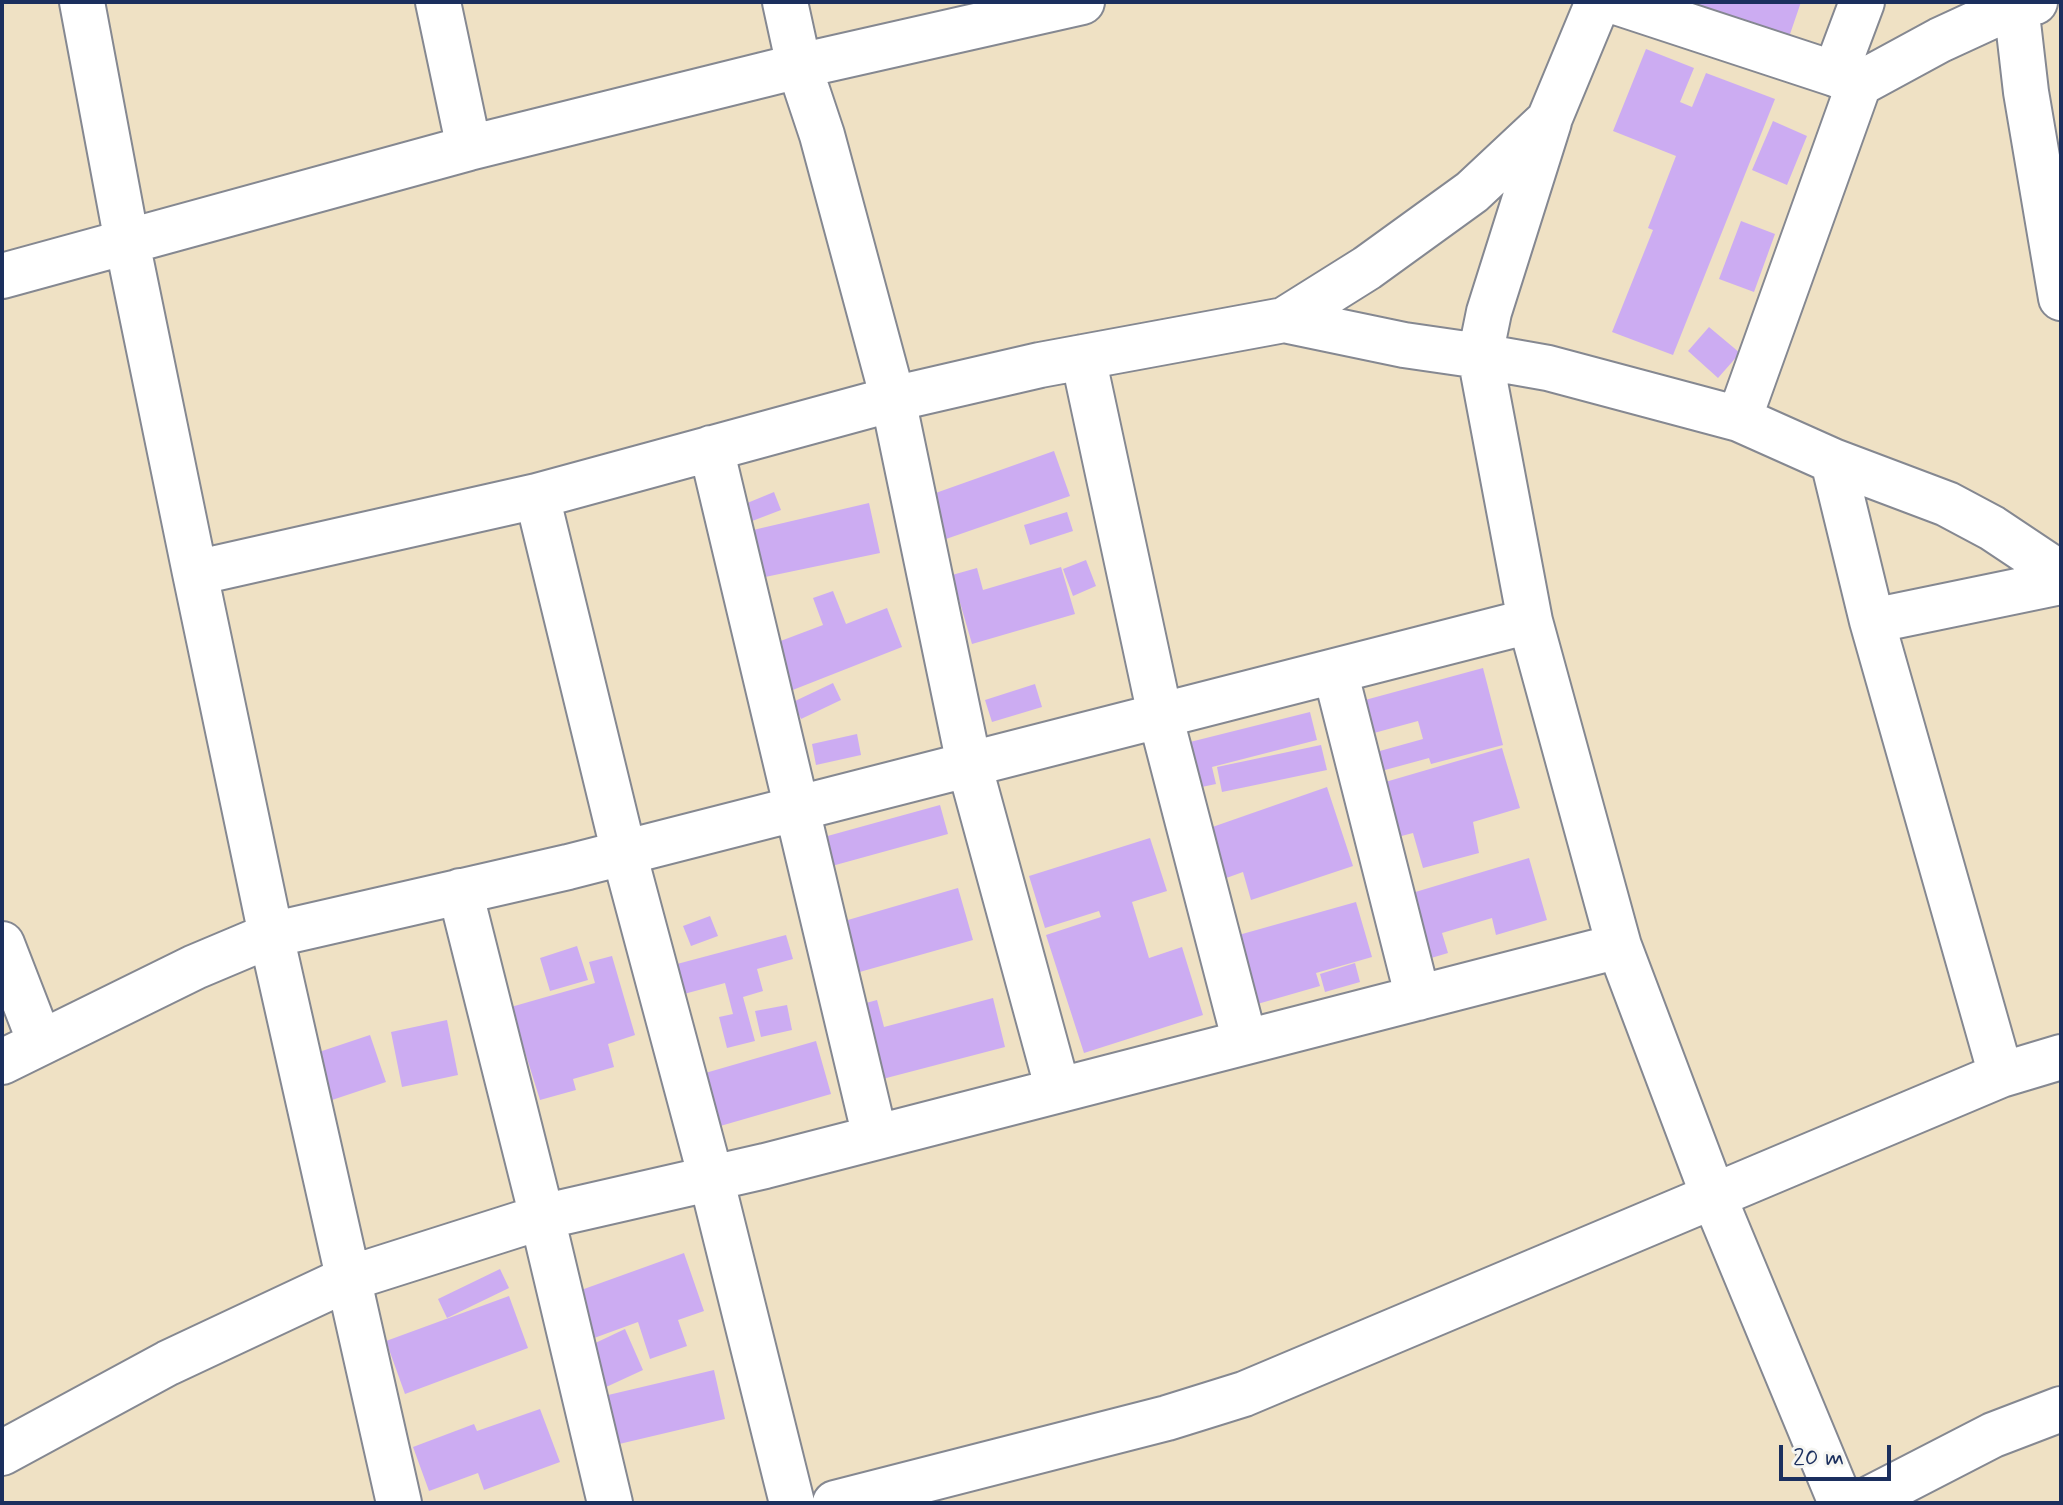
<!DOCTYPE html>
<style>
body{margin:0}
#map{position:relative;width:2063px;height:1505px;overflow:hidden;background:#efe1c4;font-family:Mynerve,sans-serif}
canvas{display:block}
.frame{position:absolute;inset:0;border:4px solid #1b2f5e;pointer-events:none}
.scale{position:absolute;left:1779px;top:1445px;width:112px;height:36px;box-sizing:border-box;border:4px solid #1b2f5e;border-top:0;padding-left:10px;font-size:24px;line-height:28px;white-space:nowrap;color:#1b2f5e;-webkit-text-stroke:6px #f6f6f2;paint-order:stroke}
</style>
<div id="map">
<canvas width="2063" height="1505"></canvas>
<div class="frame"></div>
<div class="scale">20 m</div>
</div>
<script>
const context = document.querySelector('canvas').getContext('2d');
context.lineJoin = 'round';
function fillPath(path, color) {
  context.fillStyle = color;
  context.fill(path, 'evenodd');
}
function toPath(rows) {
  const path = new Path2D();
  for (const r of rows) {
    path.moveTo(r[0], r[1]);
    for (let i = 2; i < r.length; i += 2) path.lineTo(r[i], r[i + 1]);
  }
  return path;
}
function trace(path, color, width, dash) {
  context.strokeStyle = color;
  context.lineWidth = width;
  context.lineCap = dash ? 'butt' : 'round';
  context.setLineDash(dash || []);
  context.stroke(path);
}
fillPath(toPath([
 [1689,2,1801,2,1788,40,1688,6],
 [1646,49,1694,68,1680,102,1692,107,1706,73,1775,99,1673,355,1612,332,1653,230,1648,228,1676,156,1613,131],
 [1773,121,1807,136,1787,185,1752,170],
 [1741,221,1775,234,1754,292,1719,279],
 [1709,327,1740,353,1718,378,1688,351],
 [1054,451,1070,496,946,539,930,495],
 [774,492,781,510,747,523,740,506],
 [869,503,880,553,746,581,736,534],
 [1067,512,1073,531,1030,545,1024,525],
 [1086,560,1096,586,1073,596,1063,569],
 [1061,567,1075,614,972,644,952,575,977,568,983,590],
 [833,591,846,624,887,608,902,647,780,695,762,648,823,625,813,598],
 [1483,668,1503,745,1431,764,1429,758,1374,773,1369,754,1423,739,1418,721,1363,736,1354,703],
 [833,683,841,700,801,719,793,702],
 [1035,684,1042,707,992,722,985,700],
 [1310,712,1317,740,1212,767,1216,784,1192,789,1182,744],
 [857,734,861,755,816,765,812,744],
 [1321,745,1327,770,1222,792,1217,767],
 [1502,748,1520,808,1473,822,1479,853,1423,868,1413,833,1390,839,1375,785],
 [1327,787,1353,866,1251,900,1243,872,1218,881,1201,831],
 [940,805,948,834,821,869,813,840],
 [1150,838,1167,891,1132,902,1149,958,1182,947,1203,1015,1084,1053,1046,935,1101,917,1099,911,1045,928,1029,876],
 [1529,858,1547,920,1496,935,1492,918,1442,933,1448,953,1421,961,1402,896],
 [958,888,973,940,849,975,834,924],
 [1356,902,1372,957,1316,973,1320,986,1247,1007,1228,938],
 [710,916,718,936,691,946,683,926],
 [786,935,793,959,757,969,763,991,743,997,755,1041,727,1048,719,1017,733,1014,725,983,669,998,662,968],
 [577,946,588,980,550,991,540,958],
 [612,956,635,1035,608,1044,614,1067,573,1079,576,1090,540,1100,511,1007,595,983,589,962],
 [1355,963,1360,982,1325,992,1320,974],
 [993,998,1005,1047,875,1081,855,1006,877,1000,884,1027],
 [787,1005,792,1030,761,1037,755,1011],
 [447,1020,458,1075,402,1087,391,1032],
 [370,1035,386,1082,332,1100,316,1053],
 [816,1041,831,1094,703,1131,688,1078],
 [684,1253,704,1311,678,1320,687,1346,650,1359,638,1322,575,1345,559,1298],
 [500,1269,509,1288,447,1318,438,1299],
 [509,1296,528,1348,405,1394,386,1341],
 [625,1329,643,1370,591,1394,572,1354],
 [714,1370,725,1419,598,1449,587,1400],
 [540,1409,560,1462,484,1490,478,1473,429,1491,413,1447,474,1424,477,1431]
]), '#ccacf2');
const minor = toPath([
 [82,2,127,242,195,573,271,935,399,1503],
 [438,2,469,148],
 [785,2,799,66,822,135,893,399,969,764,1058,1090],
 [1616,2,1835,74,1859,84],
 [2016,5,2026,92,2061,298],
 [1835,74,1862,2],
 [1549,122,1489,312,1480,356,1548,368,1739,419,1833,461,1872,621,2001,1075],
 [2,276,469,148,799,66,1082,2],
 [1284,320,1404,345,1480,356,1530,621],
 [1083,357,1160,715,1245,1042],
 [1739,419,1859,84,1940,40,2016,5,2035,2],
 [711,448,875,1137],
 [1833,461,1947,504,1992,528,2061,574],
 [537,496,624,853,711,1178,792,1503],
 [195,573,537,496,893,399,1040,365,1284,320,1367,268,1472,192,1549,120,1598,2],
 [1872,621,2061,582],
 [1335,671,1418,998],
 [460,891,542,1217,610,1503],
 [2,944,40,1042],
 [2,1062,195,967,271,935,568,867,1530,621,1619,946,1713,1195,1841,1503],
 [2,1453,168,1363,347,1279,542,1217,765,1166,1619,946],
 [835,1503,1167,1418,1244,1394,2001,1075,2061,1057]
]);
const tertiary = toPath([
 [1861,1503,1993,1435,2061,1409]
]);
trace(minor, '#858891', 48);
trace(tertiary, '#858891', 48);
trace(minor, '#fff', 44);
trace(tertiary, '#fff', 44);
</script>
